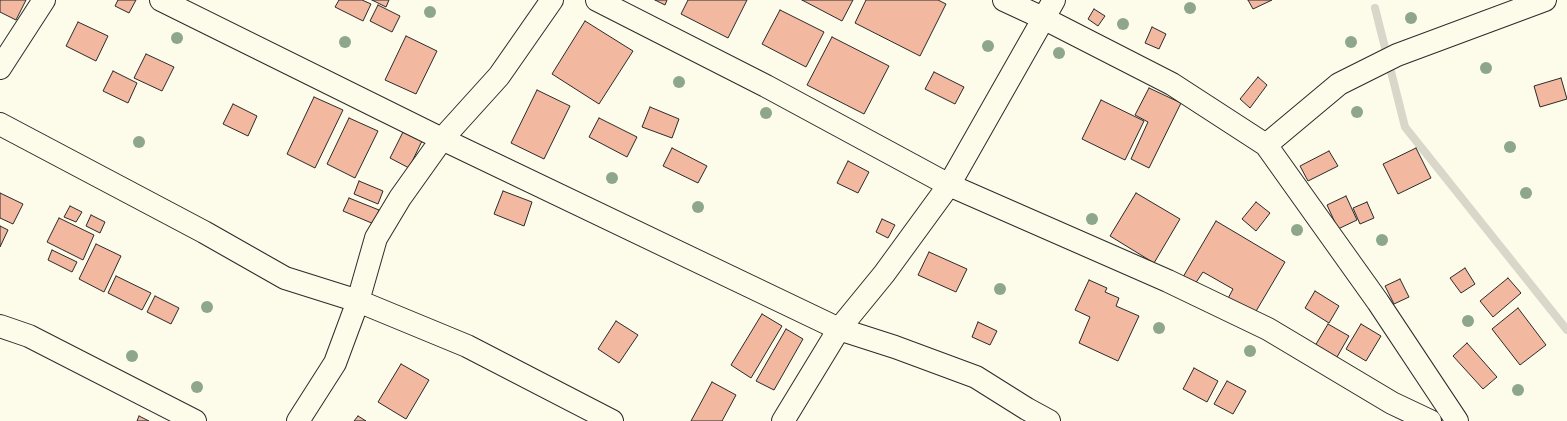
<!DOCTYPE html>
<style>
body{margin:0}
canvas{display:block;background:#fdfbea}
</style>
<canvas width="1567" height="421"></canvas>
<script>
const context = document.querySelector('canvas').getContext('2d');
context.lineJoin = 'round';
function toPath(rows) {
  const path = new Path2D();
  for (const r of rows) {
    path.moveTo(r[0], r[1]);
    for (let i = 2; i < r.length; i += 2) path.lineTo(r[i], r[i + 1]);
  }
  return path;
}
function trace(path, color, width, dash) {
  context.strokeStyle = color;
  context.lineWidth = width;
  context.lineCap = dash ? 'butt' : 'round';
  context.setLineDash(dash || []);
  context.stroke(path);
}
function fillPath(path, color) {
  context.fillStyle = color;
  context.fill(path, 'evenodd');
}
trace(toPath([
 [1375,8,1405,127,1567,330]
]), '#d8d7c9', 8);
const building = toPath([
 [0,0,26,0,16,20,0,12,0,0],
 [118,0,136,0,129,13,115,6,118,0],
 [339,0,362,0,371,4,363,21,335,7,339,0],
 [372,0,389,0,386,7,372,0],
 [655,0,667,0,665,5,655,0],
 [688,0,747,0,728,38,681,14,688,0],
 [802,0,853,0,842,21,802,0],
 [866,0,938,0,946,4,920,56,855,23,866,0],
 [1248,0,1272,0,1253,9,1248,0],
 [378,5,400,16,392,32,370,21,378,5],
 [1094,9,1105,16,1098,26,1088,19,1094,9],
 [780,10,824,32,806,67,762,44,780,10],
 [585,21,633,51,599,104,552,74,585,21],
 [78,22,108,36,96,61,66,46,78,22],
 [1152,27,1166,34,1159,49,1145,43,1152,27],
 [406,36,437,51,416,94,385,80,406,36],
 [832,37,889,66,864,114,807,85,832,37],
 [146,54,174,67,162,91,134,78,146,54],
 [113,71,137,83,128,103,103,91,113,71],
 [934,72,964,87,955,104,925,89,934,72],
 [1258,77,1267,85,1250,108,1240,99,1258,77],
 [1561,78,1567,99,1540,107,1534,86,1561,78],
 [1149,88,1181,103,1149,168,1131,159,1148,122,1135,115,1149,88],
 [537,90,570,106,544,159,511,143,537,90],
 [314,97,343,110,315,168,287,154,314,97],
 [1101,100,1144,121,1125,160,1082,139,1101,100],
 [233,104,257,116,248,136,223,124,233,104],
 [650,107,679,119,672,138,642,127,650,107],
 [349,118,378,131,355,178,327,164,349,118],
 [599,118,637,137,627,157,589,137,599,118],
 [403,132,422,141,409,168,390,158,403,132],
 [672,148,707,166,698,183,663,166,672,148],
 [1416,148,1431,178,1398,194,1383,164,1416,148],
 [1329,151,1338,166,1308,181,1300,166,1329,151],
 [848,161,869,172,858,193,837,183,848,161],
 [359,181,383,191,378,204,354,194,359,181],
 [503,191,532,202,524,226,494,214,503,191],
 [0,193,23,204,13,224,0,218,0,193],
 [1136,193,1180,219,1154,263,1110,236,1136,193],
 [1346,196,1357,220,1338,229,1327,205,1346,196],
 [349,198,379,210,374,224,343,211,349,198],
 [1256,202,1270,213,1256,231,1242,219,1256,202],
 [1367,202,1374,218,1360,224,1353,208,1367,202],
 [70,206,82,212,76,222,64,217,70,206],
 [91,215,105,222,100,233,86,226,91,215],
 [59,218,94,235,83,260,47,242,59,218],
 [882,219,895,225,888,238,876,232,882,219],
 [1216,221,1285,262,1252,318,1226,302,1233,289,1203,272,1195,284,1183,277,1216,221],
 [0,226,8,230,0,247,0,226],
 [96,244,121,256,104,292,79,279,96,244],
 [52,250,77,262,72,272,48,260,52,250],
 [929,252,967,269,956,292,918,275,929,252],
 [1465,268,1475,284,1461,293,1450,278,1465,268],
 [116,276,151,293,142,310,108,293,116,276],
 [1508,278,1521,293,1493,317,1480,301,1508,278],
 [1400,279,1409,297,1394,304,1385,286,1400,279],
 [1089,280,1107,288,1105,292,1119,298,1116,306,1139,316,1118,361,1079,343,1090,317,1075,310,1089,280],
 [1315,291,1339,306,1329,323,1305,308,1315,291],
 [155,296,179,308,171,324,147,312,155,296],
 [1518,308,1546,345,1520,365,1492,329,1518,308],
 [762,314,782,326,751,378,731,365,762,314],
 [616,321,638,335,619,363,598,349,616,321],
 [978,322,997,331,990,345,972,337,978,322],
 [1328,324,1349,336,1333,364,1312,351,1328,324],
 [1361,324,1381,336,1366,361,1346,349,1361,324],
 [786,329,803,339,774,390,756,381,786,329],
 [1467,343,1497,377,1483,389,1453,356,1467,343],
 [401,364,429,380,406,419,378,402,401,364],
 [1194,368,1218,381,1207,402,1183,389,1194,368],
 [1227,381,1246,391,1233,414,1214,404,1227,381],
 [712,382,736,395,722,421,691,421,712,382],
 [139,416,149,421,137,421,139,416],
 [358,416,366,421,354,421,358,416]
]);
fillPath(building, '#f2b8a0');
trace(building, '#2b2b2b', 1);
const minor = toPath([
 [161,0,442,139,839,329,895,347,976,377,1027,409,1049,421],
 [597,0,766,86,949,185,1168,281,1268,329,1392,403,1430,421],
 [1004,0,1045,19,1172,84,1266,145,1378,302,1457,421],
 [0,68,44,0],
 [0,124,204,232,285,278,358,301,467,346,612,421],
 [1266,145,1339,84,1397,55,1545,0],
 [0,326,29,336,195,421],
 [298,421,335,363,358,301,376,238,400,198,442,139,499,76,552,0],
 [783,421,839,329,884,274,949,185,1054,0]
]);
trace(minor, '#2b2b2b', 24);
trace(minor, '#fdfbea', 22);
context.fillStyle = '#8ea78a';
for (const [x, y] of [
 [1190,8],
 [430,12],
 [1411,18],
 [1123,24],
 [177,38],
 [345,42],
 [1351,42],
 [988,46],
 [1059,53],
 [1486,68],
 [679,82],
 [1357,112],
 [766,113],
 [139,142],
 [1510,147],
 [612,178],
 [1526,193],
 [698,207],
 [1092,219],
 [1297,230],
 [1382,240],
 [1000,289],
 [207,307],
 [1468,321],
 [1159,328],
 [1250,351],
 [132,356],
 [197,387],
 [1518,390]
]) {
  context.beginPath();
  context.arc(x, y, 6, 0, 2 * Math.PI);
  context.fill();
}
</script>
